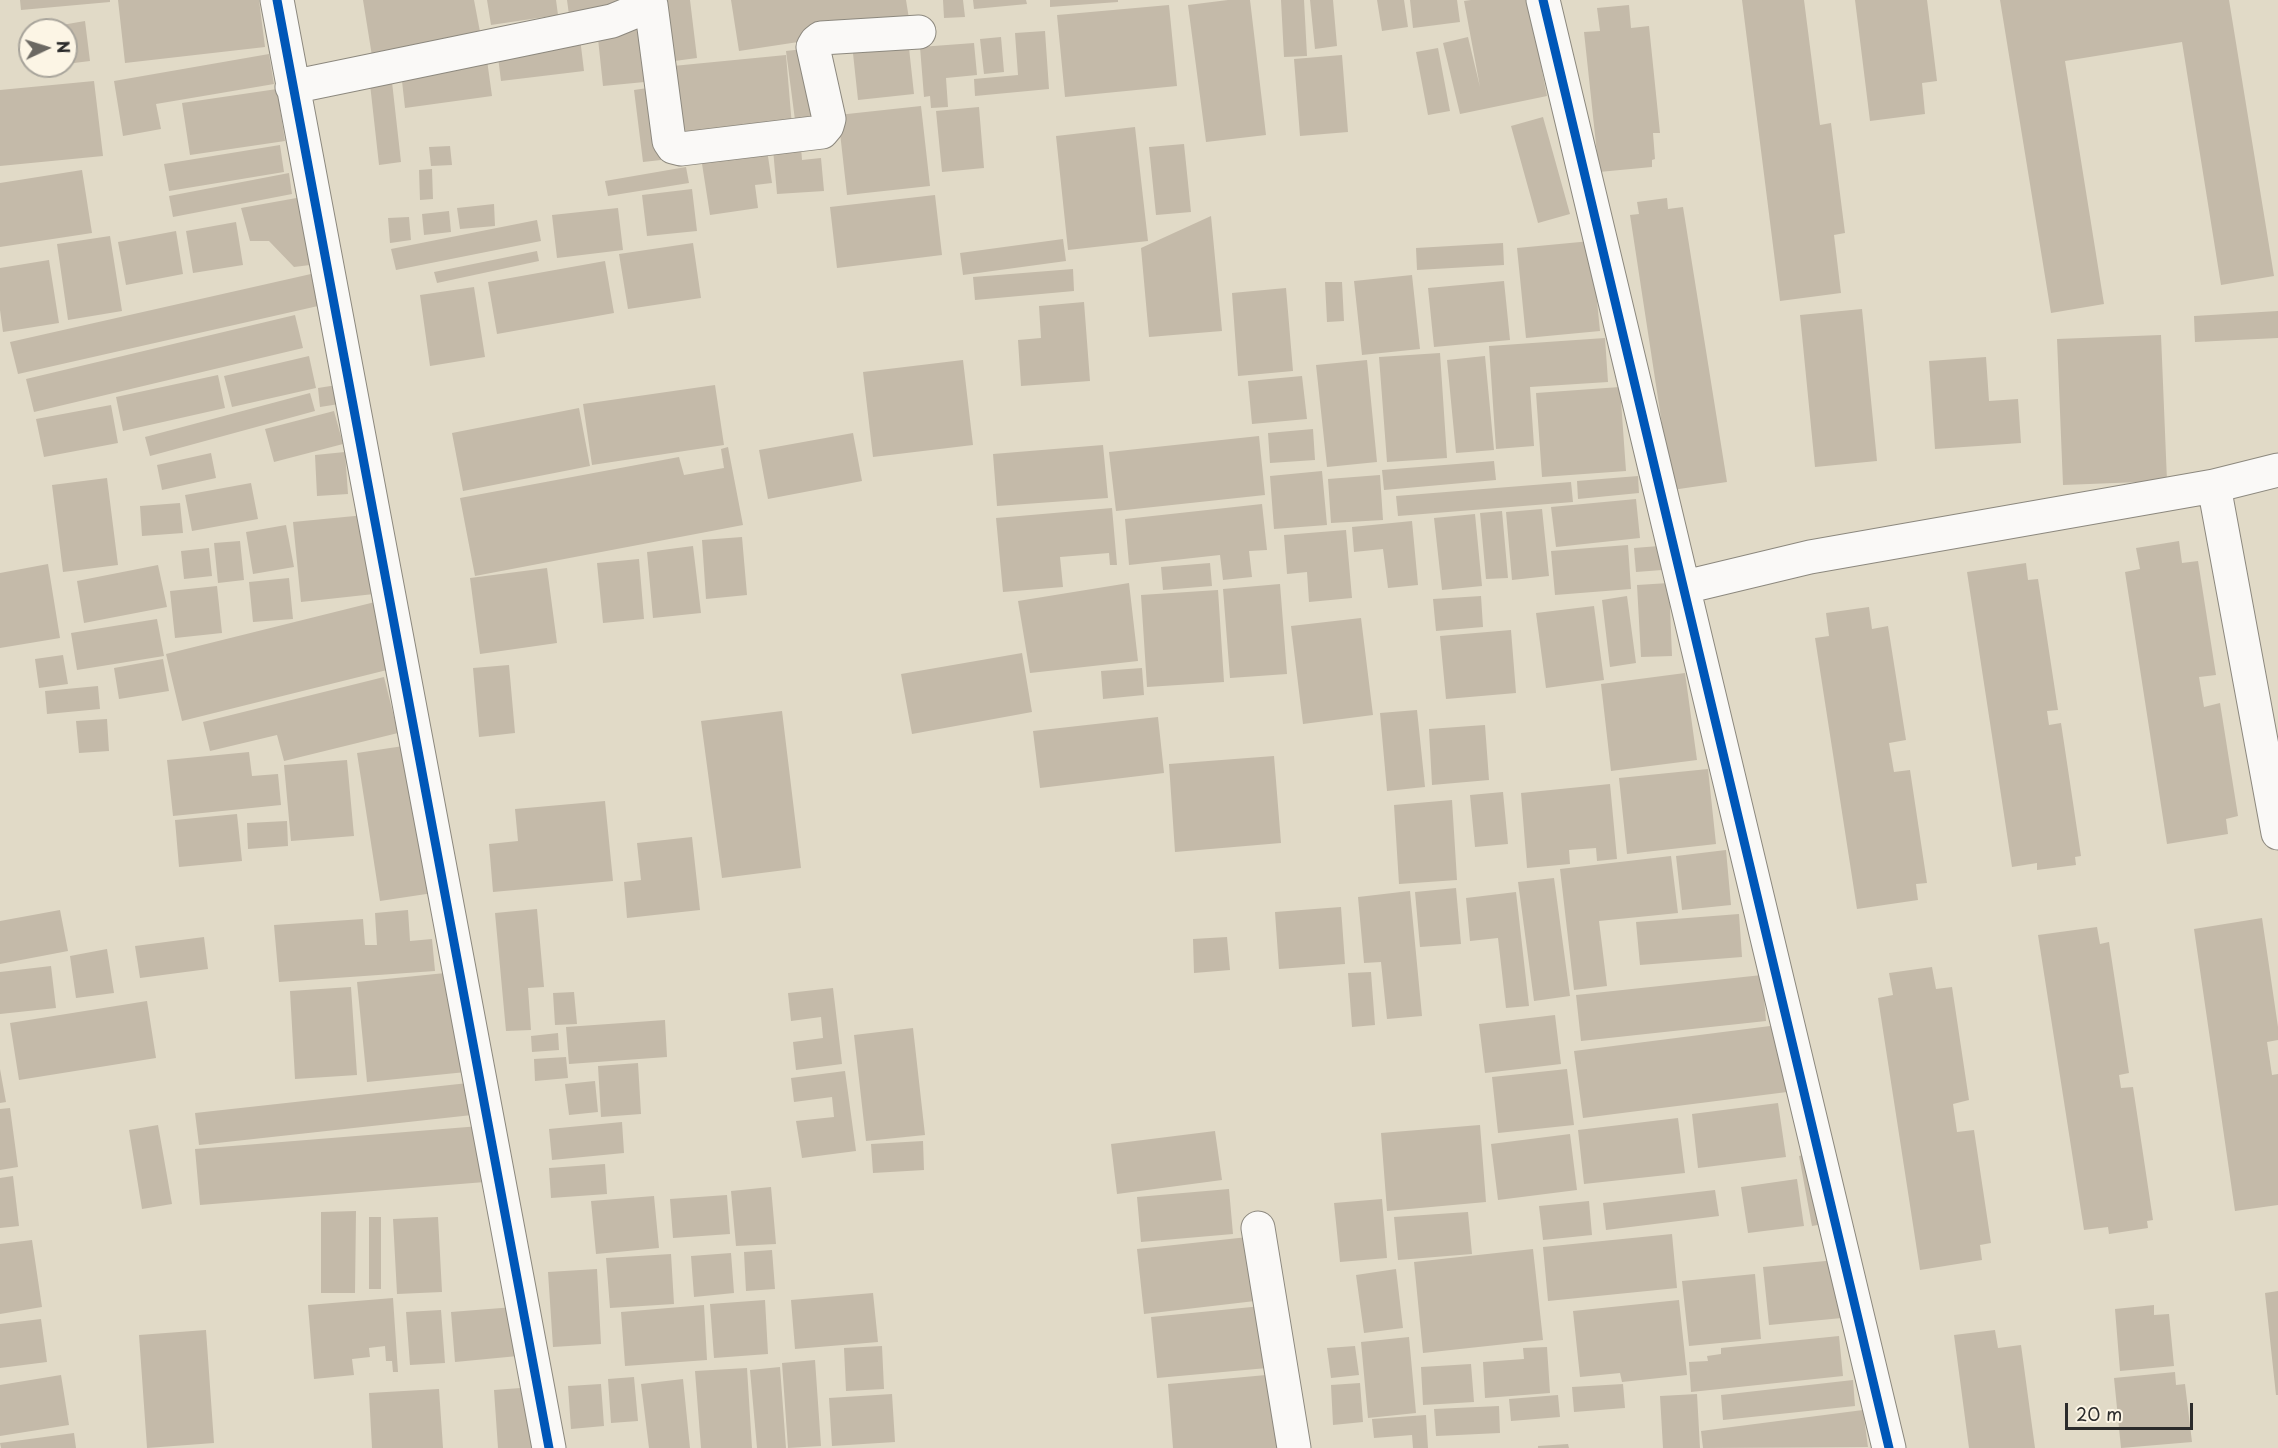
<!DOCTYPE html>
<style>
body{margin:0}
#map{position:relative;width:2278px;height:1448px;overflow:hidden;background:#e1dac7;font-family:"Playpen Sans",sans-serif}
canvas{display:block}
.north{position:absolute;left:18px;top:18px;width:60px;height:60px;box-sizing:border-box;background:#fcf5e5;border:2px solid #a8a49b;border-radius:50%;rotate:86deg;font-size:16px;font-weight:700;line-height:24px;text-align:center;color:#2b2b2b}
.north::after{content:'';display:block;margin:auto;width:21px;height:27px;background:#6b6862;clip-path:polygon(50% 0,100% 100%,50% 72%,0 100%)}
.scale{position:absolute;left:2065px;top:1403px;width:128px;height:27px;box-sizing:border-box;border:3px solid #2b2b2b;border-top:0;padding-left:8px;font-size:18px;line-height:21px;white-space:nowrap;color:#2b2b2b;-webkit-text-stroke:4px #fcf5e5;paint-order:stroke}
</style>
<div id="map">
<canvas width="2278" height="1448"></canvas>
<div class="north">N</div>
<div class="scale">20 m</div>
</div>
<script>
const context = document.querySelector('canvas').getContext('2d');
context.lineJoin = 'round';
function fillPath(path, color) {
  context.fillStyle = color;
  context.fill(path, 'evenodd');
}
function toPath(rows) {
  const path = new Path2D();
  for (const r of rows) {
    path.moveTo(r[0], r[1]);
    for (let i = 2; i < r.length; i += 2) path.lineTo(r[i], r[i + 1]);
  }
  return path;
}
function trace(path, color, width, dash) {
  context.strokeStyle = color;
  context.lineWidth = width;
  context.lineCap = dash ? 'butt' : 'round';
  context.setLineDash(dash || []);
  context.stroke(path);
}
fillPath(toPath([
 [20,0,110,0,110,2,21,10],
 [118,0,259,0,265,47,125,63],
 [363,0,474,0,481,37,372,56],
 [487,0,556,0,558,15,491,25],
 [567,0,619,0,621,8,569,15],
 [661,0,690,0,697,58,667,62],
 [731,0,906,0,910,25,739,51],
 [943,0,963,0,965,17,944,18],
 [973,0,1026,0,1027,4,974,9],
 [1050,0,1118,0,1118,2,1050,7],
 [1228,0,1250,0,1266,135,1206,142,1188,5],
 [1281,0,1304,0,1307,56,1284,57],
 [1310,0,1333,0,1337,46,1315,49],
 [1377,0,1404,0,1408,27,1382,31],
 [1410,0,1457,0,1460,22,1413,28],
 [1471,0,1528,0,1547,96,1460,114,1443,43,1468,37,1480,87,1464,1],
 [1742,0,1804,0,1820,125,1831,123,1845,233,1834,235,1841,293,1780,301],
 [1855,0,1927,0,1937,81,1922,83,1925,114,1870,121],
 [2000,0,2229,0,2274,276,2221,285,2182,42,2065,61,2104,304,2051,313],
 [1169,5,1177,86,1065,97,1057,15],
 [1629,5,1631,28,1649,26,1660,133,1653,133,1655,159,1652,160,1652,167,1599,172,1584,32,1600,31,1597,8],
 [85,21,90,61,66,64,66,30,33,30],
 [649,24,655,81,603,86,597,29],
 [1045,31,1049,89,975,96,974,79,1018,75,1015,33],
 [1001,37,1004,72,984,74,980,39],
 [580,38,584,71,501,81,497,49],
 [908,39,914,94,858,100,852,44],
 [974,43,977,75,946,78,948,107,931,108,930,96,924,97,920,47],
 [812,48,820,117,795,120,786,51],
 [1438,48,1450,111,1428,115,1416,52],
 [269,54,274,84,156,104,161,129,123,136,114,81],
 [786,55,792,126,680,137,673,66],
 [1342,55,1348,132,1300,136,1294,59],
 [487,60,492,96,405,108,401,72],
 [94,81,103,156,0,166,0,90],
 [392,82,401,162,379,165,370,84],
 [661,86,670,159,643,162,634,90],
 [277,89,285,141,190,155,182,103],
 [921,106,930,186,847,195,838,115],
 [979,107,984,168,942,172,936,111],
 [1543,117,1570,214,1538,223,1511,126],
 [1135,127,1148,241,1068,250,1056,136],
 [766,143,772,183,755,185,758,208,710,215,700,151],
 [1184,144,1191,212,1156,215,1149,147],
 [280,145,284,172,169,191,164,164],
 [450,146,452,165,431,166,429,147],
 [801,147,802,160,821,158,824,191,777,194,773,149],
 [686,167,689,183,608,196,605,181],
 [432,169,433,199,420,200,419,170],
 [82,170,92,233,0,247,0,183],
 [289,173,292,194,173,217,169,196],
 [692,189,697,231,647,236,642,195],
 [935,195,942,255,837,268,830,207],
 [302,197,310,265,294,267,269,241,250,241,241,208],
 [1667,198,1668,209,1683,207,1727,482,1672,490,1630,215,1639,214,1637,202],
 [494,204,495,226,460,229,457,208],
 [618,208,623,250,557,258,552,215],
 [449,211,451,232,424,235,422,214],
 [1211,216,1222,331,1149,337,1141,248],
 [409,217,411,240,390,243,388,218],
 [537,220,541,241,396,270,391,249],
 [236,222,243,265,193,273,186,231],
 [176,231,183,274,126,285,118,242],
 [110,236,122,311,68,320,57,244],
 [1063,239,1066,261,963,275,960,253],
 [1591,241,1600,331,1526,338,1517,248],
 [693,243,701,298,628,309,619,254],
 [1503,243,1504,265,1417,270,1416,248],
 [537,251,539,261,437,283,434,272],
 [49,260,59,323,3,332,0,310,0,268],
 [605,261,614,313,497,334,488,282],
 [1073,269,1074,291,975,300,973,277],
 [311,274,318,306,18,374,10,342],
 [1412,275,1420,349,1362,355,1354,281],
 [1504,281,1510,340,1434,347,1428,288],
 [1325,282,1342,282,1344,321,1327,322],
 [474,287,485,357,430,366,420,295],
 [1286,288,1293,371,1238,376,1232,293],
 [1084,302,1090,381,1021,386,1018,340,1041,338,1039,306],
 [1862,309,1877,461,1815,467,1800,315],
 [2278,311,2278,338,2195,342,2194,316],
 [295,315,303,348,34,412,26,379],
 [2161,335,2167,481,2063,485,2057,339],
 [1605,338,1608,382,1530,387,1534,446,1496,449,1489,346],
 [1440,353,1447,458,1387,462,1379,357],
 [309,356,316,388,232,407,224,376],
 [1485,356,1494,450,1456,453,1447,360],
 [1986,357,1989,401,2018,399,2021,443,1935,449,1929,361],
 [963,360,973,445,873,457,863,372],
 [1367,360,1377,462,1327,467,1316,365],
 [218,375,225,408,123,431,116,397],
 [1302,376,1307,419,1252,424,1248,381],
 [337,385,339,404,320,407,318,388],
 [715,385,724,445,592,465,583,404],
 [1620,387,1626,471,1542,477,1536,393],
 [310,393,315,411,150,456,145,437],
 [111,405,118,443,44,457,36,419],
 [579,408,590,466,463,491,452,433],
 [334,411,343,444,274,462,265,429],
 [1313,429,1315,460,1270,463,1268,433],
 [853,433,862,481,768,499,759,450],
 [1259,436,1265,495,1116,511,1109,452],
 [1103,445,1108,498,997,506,993,454],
 [728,447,743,525,475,576,460,498,679,457,684,475,724,468,721,449],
 [345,452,348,494,317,496,315,455],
 [211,453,216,478,162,490,157,465],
 [1494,461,1496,480,1384,490,1382,470],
 [1322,471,1327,525,1274,529,1270,476],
 [1380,475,1383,520,1331,523,1328,479],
 [1638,476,1639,493,1578,499,1577,481],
 [107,478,118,565,63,572,52,485],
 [1571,482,1573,502,1398,516,1396,496],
 [251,483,258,519,192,531,185,495],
 [1636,499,1640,538,1556,547,1551,507],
 [180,503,183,533,142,536,140,506],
 [1262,504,1267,550,1249,551,1252,577,1223,580,1220,555,1129,565,1125,519],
 [1112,508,1117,565,1110,565,1109,553,1060,557,1063,587,1003,592,996,518],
 [1542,509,1549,576,1512,580,1506,512],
 [1502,511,1508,578,1486,579,1480,513],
 [1475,514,1482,586,1442,590,1434,518],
 [365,515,374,594,301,602,293,522],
 [1412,521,1418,585,1388,588,1383,549,1354,552,1352,527],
 [286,525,294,567,253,574,246,532],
 [1346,530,1352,598,1309,602,1307,572,1287,574,1284,535],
 [742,537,747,595,706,599,702,540],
 [240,541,244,580,218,583,214,543],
 [2179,541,2182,563,2198,561,2216,675,2199,677,2204,707,2220,703,2238,816,2226,819,2228,834,2167,844,2125,572,2140,569,2136,548],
 [1628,545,1631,589,1555,595,1551,551],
 [693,546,701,613,653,618,647,552],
 [1659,546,1662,570,1636,572,1634,548],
 [209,548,212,576,184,579,181,551],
 [639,559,644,619,603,623,597,563],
 [1210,563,1212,586,1163,590,1161,567],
 [2026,563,2028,580,2038,579,2058,710,2047,711,2049,725,2061,723,2081,856,2075,857,2076,865,2037,870,2037,863,2012,867,1967,572],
 [48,564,60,638,0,648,0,573],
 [158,565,167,607,84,623,77,581],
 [547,568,557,643,480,654,470,578],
 [289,578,293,619,253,622,249,582],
 [1129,583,1138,661,1030,673,1018,601],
 [1669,583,1672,656,1641,657,1637,585],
 [1280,584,1287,674,1230,678,1223,589],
 [217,586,222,633,175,638,170,591],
 [1218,590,1224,682,1147,687,1141,595],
 [1481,596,1483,627,1436,631,1433,599],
 [1627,596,1636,663,1610,667,1602,600],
 [375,602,391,669,182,721,166,654],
 [1594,606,1604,680,1546,688,1536,613],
 [1869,607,1872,629,1888,626,1906,740,1889,743,1894,772,1910,770,1927,883,1916,884,1918,900,1857,909,1815,638,1829,636,1826,613],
 [1361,618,1373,715,1303,724,1291,626],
 [157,619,164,656,77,670,71,633],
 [1511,630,1516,693,1446,699,1440,636],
 [1022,653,1032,712,912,734,901,674],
 [63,655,68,684,39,688,35,659],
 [163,659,169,691,119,699,114,668],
 [509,665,515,733,479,737,473,668],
 [1142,668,1144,695,1103,699,1101,671],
 [1685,673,1697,760,1611,771,1601,684],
 [384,677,398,733,284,761,277,735,210,751,203,722],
 [98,686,100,709,47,714,45,691],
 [1417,710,1425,787,1387,791,1380,713],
 [782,711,801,868,722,878,701,721],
 [1158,717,1164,773,1040,788,1033,731],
 [107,719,109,751,79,753,76,721],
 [1485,725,1489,780,1432,785,1429,729],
 [410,745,433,893,380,901,357,753],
 [249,752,252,776,278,774,281,805,173,816,167,760],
 [1274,756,1281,843,1175,852,1169,764],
 [347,760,354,836,291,841,284,765],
 [1708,769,1716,844,1627,854,1619,778],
 [1610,784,1617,859,1597,861,1596,848,1569,850,1570,864,1527,868,1521,793],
 [1503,792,1508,844,1475,847,1470,795],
 [1452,800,1457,880,1399,884,1394,805],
 [605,801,613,881,493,892,489,844,518,841,515,809],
 [237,814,242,861,179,867,175,820],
 [287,821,288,846,248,849,247,823],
 [692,837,700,910,627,918,624,882,641,880,637,843],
 [1726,850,1731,905,1682,910,1676,856],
 [1671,856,1678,913,1599,921,1607,986,1574,990,1560,869],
 [1554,878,1570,996,1534,1001,1518,882],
 [1456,888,1461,944,1420,947,1415,892],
 [1410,891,1422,1016,1387,1019,1381,962,1364,963,1358,897],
 [1516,892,1529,1006,1506,1008,1498,938,1470,941,1466,898],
 [1341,907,1345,964,1279,969,1275,912],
 [537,909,544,987,528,988,531,1030,506,1031,495,913],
 [60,910,68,951,0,964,0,921],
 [408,910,410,941,432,939,435,971,279,982,274,925,363,919,365,945,377,945,375,913],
 [1739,914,1742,957,1640,965,1636,922],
 [2262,918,2278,1027,2278,1040,2267,1042,2272,1075,2278,1074,2278,1205,2235,1211,2194,929],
 [2097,927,2100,944,2109,942,2129,1073,2119,1075,2121,1088,2133,1087,2153,1220,2147,1221,2148,1228,2109,1234,2108,1227,2084,1230,2038,935],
 [204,937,208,969,140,978,135,946],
 [1227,937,1230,970,1194,973,1193,939],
 [107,949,114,993,76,998,70,956],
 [51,966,56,1008,0,1014,0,972],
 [1932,967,1936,989,1952,987,1969,1100,1953,1104,1957,1132,1974,1130,1991,1243,1980,1245,1982,1260,1920,1270,1878,998,1893,995,1889,973],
 [455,972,466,1072,367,1082,357,982],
 [1371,972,1375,1025,1352,1027,1348,973],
 [1762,975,1766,1021,1581,1041,1576,995],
 [351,987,357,1075,295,1079,290,991],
 [833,988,842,1064,796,1070,793,1042,823,1038,821,1017,791,1021,788,993],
 [574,992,577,1024,555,1025,553,993],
 [147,1001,156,1058,19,1080,10,1023],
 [1555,1015,1561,1064,1485,1073,1479,1024],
 [665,1020,667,1057,569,1064,566,1027],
 [1778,1025,1787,1092,1583,1118,1574,1051],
 [913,1028,925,1135,866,1141,854,1035],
 [558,1033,559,1050,532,1052,531,1036],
 [566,1057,568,1078,535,1081,534,1059],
 [638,1063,641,1114,601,1117,598,1066],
 [0,1069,6,1102,0,1103],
 [1567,1069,1574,1125,1498,1133,1492,1077],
 [845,1071,856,1151,802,1158,796,1121,834,1117,832,1097,794,1102,791,1078],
 [595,1081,598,1112,569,1115,565,1084],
 [468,1083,472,1115,199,1145,195,1113],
 [1778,1103,1786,1157,1698,1168,1692,1114],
 [10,1108,18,1167,0,1170,0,1109],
 [1678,1118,1685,1173,1584,1184,1578,1130],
 [622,1122,624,1153,552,1160,549,1129],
 [158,1125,172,1204,142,1209,129,1130],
 [1480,1125,1486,1202,1387,1211,1381,1133],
 [480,1126,485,1182,200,1205,195,1149],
 [1215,1131,1222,1180,1117,1194,1111,1144],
 [1570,1134,1577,1190,1498,1200,1491,1144],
 [923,1141,924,1170,873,1173,871,1144],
 [1816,1152,1829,1223,1812,1226,1799,1156],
 [605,1164,607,1194,551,1198,549,1168],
 [13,1176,19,1226,0,1228,0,1178],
 [1797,1179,1804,1226,1748,1233,1741,1187],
 [771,1187,776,1244,736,1246,731,1191],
 [1229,1189,1233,1234,1141,1242,1137,1197],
 [1715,1190,1719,1216,1606,1230,1603,1203],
 [727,1195,730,1234,673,1238,670,1199],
 [654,1196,659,1248,596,1254,591,1201],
 [1382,1199,1387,1258,1340,1262,1334,1203],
 [1589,1201,1592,1235,1543,1240,1539,1206],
 [356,1211,355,1293,321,1293,321,1212],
 [1468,1212,1472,1254,1398,1260,1394,1217],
 [369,1217,381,1217,381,1289,369,1289],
 [438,1217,442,1292,397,1294,393,1219],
 [1672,1234,1677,1288,1548,1301,1543,1247],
 [1248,1237,1255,1301,1144,1314,1137,1249],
 [32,1240,42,1307,0,1314,0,1244],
 [1533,1249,1543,1340,1423,1353,1414,1262],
 [772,1250,775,1289,746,1291,744,1252],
 [731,1253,734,1293,694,1297,691,1256],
 [671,1254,674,1304,610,1308,606,1258],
 [1836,1260,1842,1318,1769,1325,1763,1267],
 [597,1269,601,1344,553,1347,548,1272],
 [1396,1269,1403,1328,1364,1333,1356,1275],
 [1755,1274,1761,1339,1689,1346,1682,1281],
 [2278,1291,2278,1395,2276,1395,2265,1293],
 [873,1293,878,1342,795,1349,791,1300],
 [393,1298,398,1372,393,1372,392,1361,386,1361,385,1346,369,1348,370,1357,352,1359,354,1375,314,1379,308,1305],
 [765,1300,768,1354,714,1358,710,1304],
 [1679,1300,1687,1375,1622,1382,1620,1373,1580,1377,1573,1311],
 [704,1305,707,1360,625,1366,621,1312],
 [2154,1305,2154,1315,2169,1314,2174,1366,2120,1371,2115,1309],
 [1262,1306,1267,1368,1157,1378,1151,1317],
 [514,1307,518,1356,455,1362,451,1312],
 [441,1310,445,1363,410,1365,406,1312],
 [41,1319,47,1362,0,1368,0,1324],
 [206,1330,214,1443,147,1448,139,1335],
 [1995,1330,1998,1348,2021,1345,2035,1448,1969,1448,1954,1335],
 [1839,1336,1843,1376,1691,1392,1689,1362,1708,1361,1707,1356,1721,1354,1721,1348],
 [1409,1337,1416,1413,1368,1418,1361,1342],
 [882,1346,884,1389,846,1391,844,1348],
 [1355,1346,1359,1375,1331,1378,1327,1348],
 [1547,1347,1550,1393,1485,1398,1483,1362,1524,1359,1523,1348],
 [815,1360,821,1446,788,1448,782,1363],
 [1471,1364,1474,1402,1423,1405,1421,1367],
 [780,1367,786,1448,757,1448,750,1370],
 [747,1368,752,1448,701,1448,695,1371],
 [2175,1372,2176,1385,2185,1384,2192,1442,2121,1448,2114,1378],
 [1277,1374,1283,1448,1173,1448,1168,1384],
 [61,1375,69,1425,0,1436,0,1385],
 [634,1377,638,1421,611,1423,608,1379],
 [683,1379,690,1448,649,1448,641,1384],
 [1853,1380,1855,1406,1723,1420,1721,1395],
 [1360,1383,1363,1422,1333,1425,1331,1385],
 [601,1384,604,1426,571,1429,568,1386],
 [1623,1384,1625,1408,1574,1412,1572,1387],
 [534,1387,539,1448,498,1448,494,1390],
 [439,1389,443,1448,372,1448,369,1393],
 [892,1394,895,1442,832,1446,829,1398],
 [1697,1394,1700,1448,1663,1448,1660,1396],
 [1558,1395,1560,1417,1511,1421,1509,1399],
 [1499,1406,1500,1433,1436,1436,1434,1409],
 [1863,1410,1868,1447,1703,1448,1701,1431],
 [1426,1415,1428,1448,1413,1448,1412,1435,1374,1438,1372,1419],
 [74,1433,76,1448,1,1448,0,1443],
 [1568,1444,1569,1448,1538,1448,1538,1446]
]), '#c4baa9');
const minor = toPath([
 [277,0,549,1448],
 [1543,0,1889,1448],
 [292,87,612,21,651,5,669,141,673,147,681,149,822,132,827,126,829,119,813,47,816,42,821,38,919,32],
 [2214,486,2278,833],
 [1685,587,1810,557,2214,486,2278,470],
 [1258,1228,1294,1448]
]);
trace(minor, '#8c887e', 35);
trace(minor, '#faf9f7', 33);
trace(toPath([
 [277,0,549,1448],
 [1543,0,1889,1448]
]), '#0057b8', 9);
</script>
